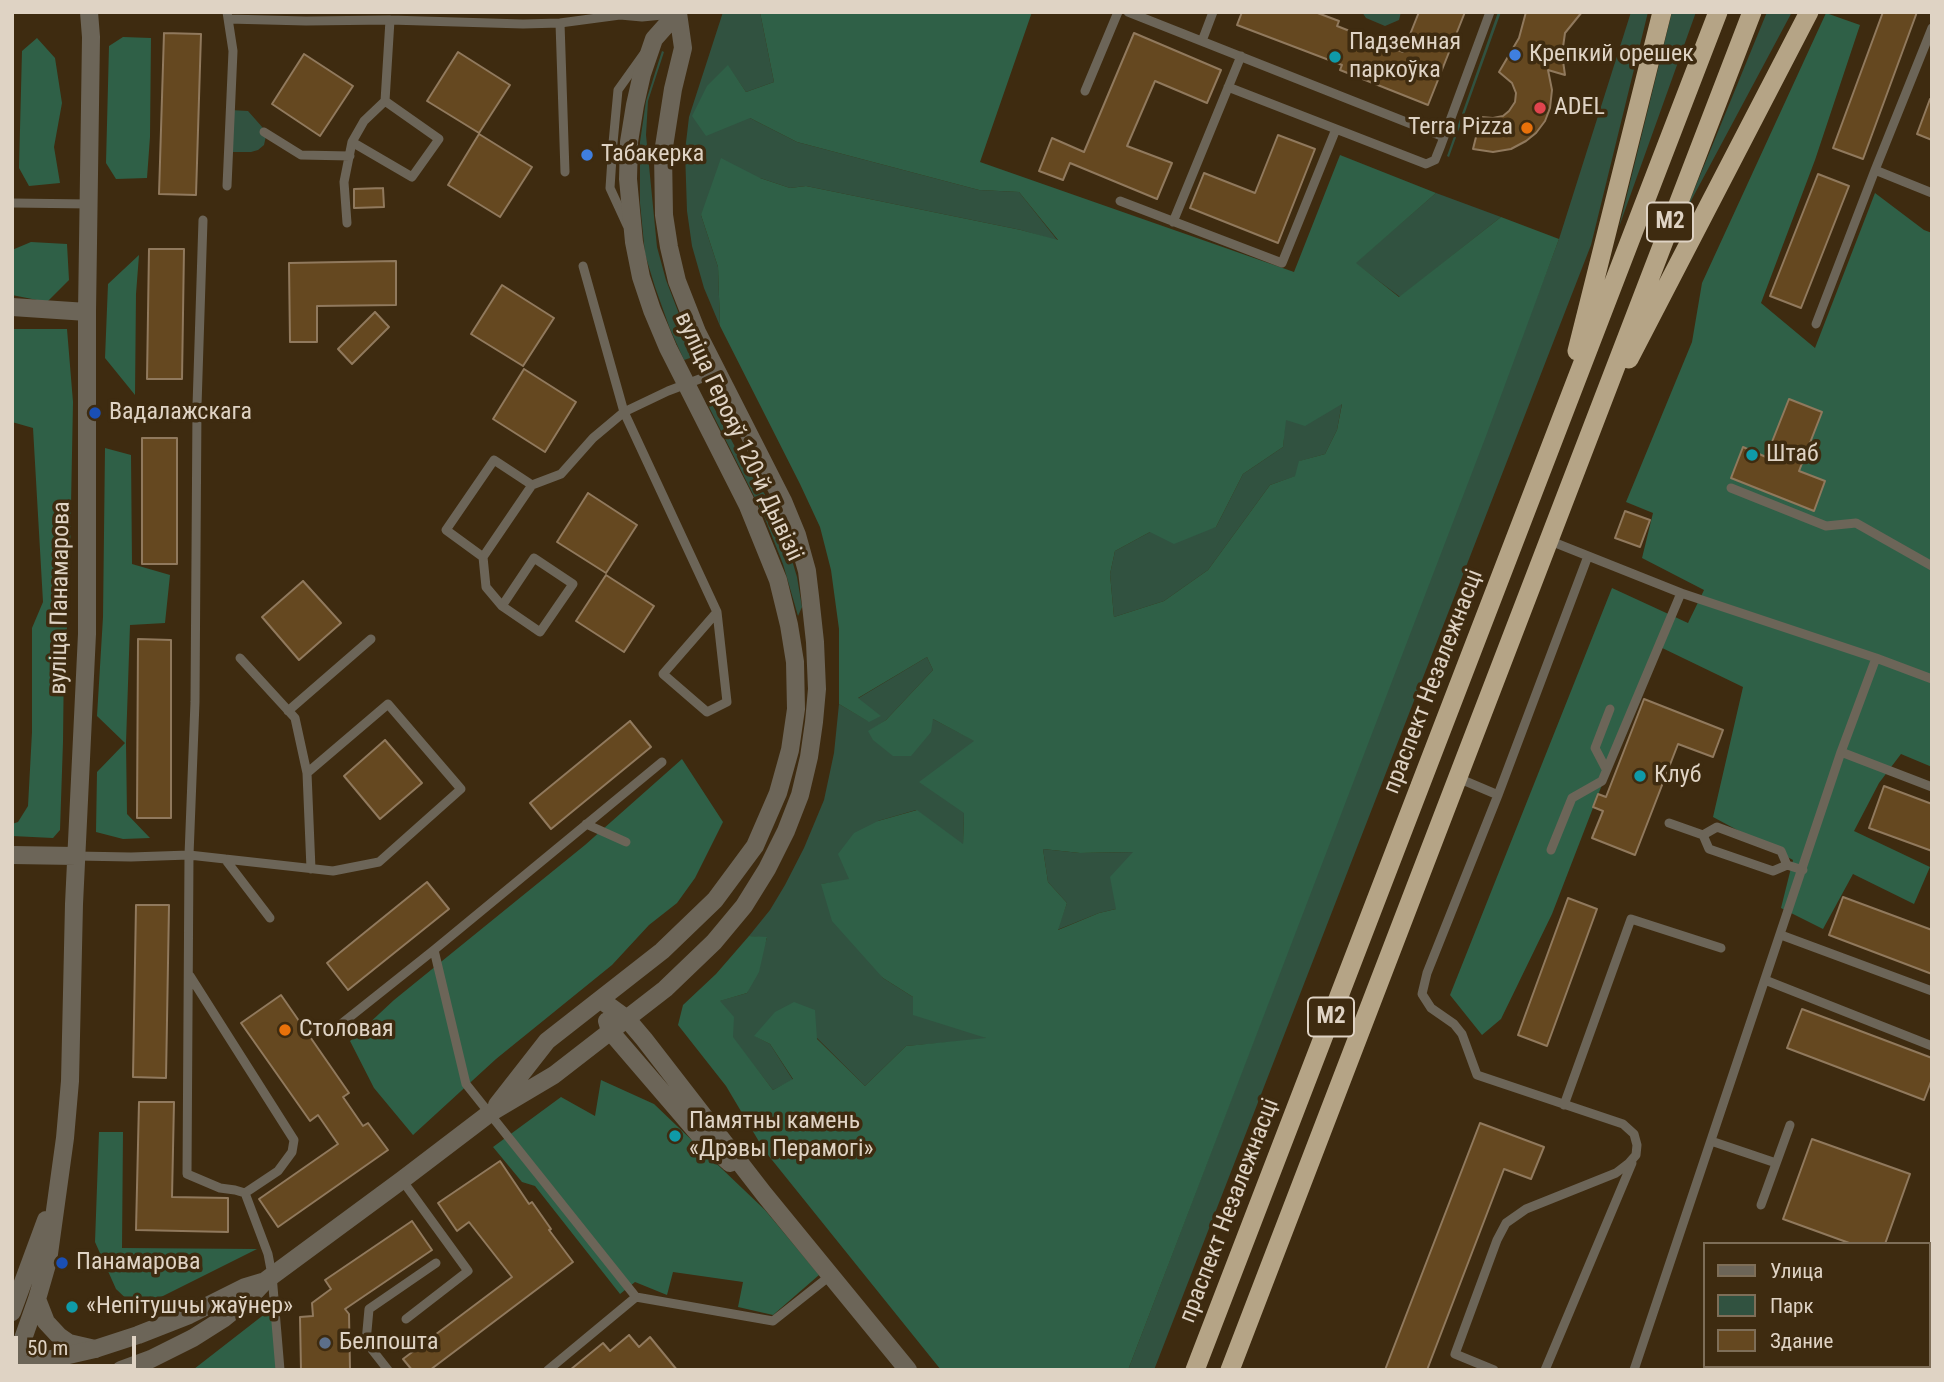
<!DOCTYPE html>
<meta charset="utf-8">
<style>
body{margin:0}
#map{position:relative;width:1944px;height:1382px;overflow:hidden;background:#3e2b10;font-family:"Roboto Condensed",sans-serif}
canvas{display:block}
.frame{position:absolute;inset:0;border:14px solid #dfd3c4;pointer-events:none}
.legend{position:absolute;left:1703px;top:1242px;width:228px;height:126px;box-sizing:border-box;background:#3e2b10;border:2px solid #7e6e58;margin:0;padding:9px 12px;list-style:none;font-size:21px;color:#dfd3c4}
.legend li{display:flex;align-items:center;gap:14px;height:35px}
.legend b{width:35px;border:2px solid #7e6e58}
.scale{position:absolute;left:14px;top:1336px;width:122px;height:32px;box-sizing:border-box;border:4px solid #dfd3c4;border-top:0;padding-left:9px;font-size:21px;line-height:24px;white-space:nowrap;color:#dfd3c4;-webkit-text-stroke:5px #3e2b10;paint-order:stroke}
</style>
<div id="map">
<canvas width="1944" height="1382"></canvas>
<div class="frame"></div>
<ul class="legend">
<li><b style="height:9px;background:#6c6558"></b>Улица</li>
<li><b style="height:19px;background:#315240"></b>Парк</li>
<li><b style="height:19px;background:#654820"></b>Здание</li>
</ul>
<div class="scale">50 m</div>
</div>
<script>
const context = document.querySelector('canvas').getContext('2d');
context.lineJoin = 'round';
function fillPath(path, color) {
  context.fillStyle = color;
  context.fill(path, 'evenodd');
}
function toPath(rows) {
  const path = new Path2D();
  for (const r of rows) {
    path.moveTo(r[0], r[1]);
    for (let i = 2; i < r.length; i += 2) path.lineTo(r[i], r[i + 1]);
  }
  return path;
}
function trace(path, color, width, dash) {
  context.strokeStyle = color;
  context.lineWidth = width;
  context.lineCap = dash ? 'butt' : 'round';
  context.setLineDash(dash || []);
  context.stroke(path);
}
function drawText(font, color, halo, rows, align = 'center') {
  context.font = font + ' "Roboto Condensed",sans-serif';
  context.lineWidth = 7;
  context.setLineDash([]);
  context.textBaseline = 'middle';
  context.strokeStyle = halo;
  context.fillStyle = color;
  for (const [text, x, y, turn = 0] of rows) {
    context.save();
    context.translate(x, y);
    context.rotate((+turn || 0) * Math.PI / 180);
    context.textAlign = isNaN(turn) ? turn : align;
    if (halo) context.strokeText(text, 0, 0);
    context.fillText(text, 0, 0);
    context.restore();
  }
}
fillPath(toPath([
 [723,12,760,12,774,82,746,92,728,66,750,118,797,142,979,190,1019,192,1058,241,1021,230,806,186,790,188,760,178,701,215,718,267,720,326,704,288,692,246,687,211,685,151,689,117],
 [1362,12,1401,12,1399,20,1385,26,1366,18],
 [1498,12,1501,12,1449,157,1447,156],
 [1631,12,1648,12,1591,245,1154,1370,1128,1370,1559,239],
 [1672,12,1696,12,1619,227],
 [1767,12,1792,12,1685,212],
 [662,51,664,52,648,101,646,135,657,247,666,280,689,340,690,358,684,360,670,329,655,287,645,254,640,203,640,142,646,101],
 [230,110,248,111,263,128,266,136,264,145,258,150,251,152,228,152],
 [1436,193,1501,217,1400,297,1355,263],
 [707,403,712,404,748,471,764,493,775,513,786,540,797,577,802,607,798,616,783,564,764,516],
 [1342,403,1337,430,1325,454,1300,461,1296,476,1270,485,1208,570,1164,601,1114,617,1110,574,1115,551,1150,532,1216,527,1243,474,1283,447,1285,420],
 [927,657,933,670,886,720,869,732,933,719,975,741,964,813,963,845,916,810,878,821,850,880,822,884,883,978,913,997,988,1039,906,1046,865,1086,817,1038,755,1036,770,1044,793,1080,773,1090,732,1037,719,1001,747,993,767,938,749,936,770,910,785,885,804,848,824,800,834,753,839,704,868,721,880,716,857,699],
 [1043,849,1080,853,1134,852,1116,909,1099,913,1057,930,1067,903,1048,882]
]), '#315240');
fillPath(toPath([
 [760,12,1032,12,980,162,1294,272,1340,155,1436,193,1356,263,1399,297,1501,217,1559,239,1486,436,1128,1370,941,1370,764,1150,726,1086,678,1025,683,1005,716,974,749,936,767,937,759,972,747,993,720,1001,734,1017,733,1037,773,1090,793,1079,770,1044,754,1036,775,1012,794,1002,815,1010,817,1039,865,1086,906,1046,986,1038,913,1015,913,997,883,978,832,921,821,884,849,879,838,854,854,833,878,821,917,810,963,844,964,813,919,782,974,741,933,719,931,732,911,756,893,756,873,740,868,731,886,720,933,670,927,657,858,698,881,716,869,722,839,704,839,629,831,570,820,527,800,484,720,326,718,267,701,215,721,158,760,178,790,188,806,186,1021,230,1058,240,1019,192,979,190,797,142,750,118,706,136,692,116,707,86,728,65,746,92,774,82],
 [1342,404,1337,430,1325,454,1299,461,1295,476,1270,485,1208,570,1164,601,1114,617,1110,574,1115,551,1150,532,1174,544,1216,527,1243,474,1283,447,1286,420,1305,426],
 [1043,849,1080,853,1133,852,1110,877,1116,909,1099,913,1058,930,1067,903,1048,882],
 [1826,13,1860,25,1815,160,1761,303,1815,348,1875,193,1924,230,1932,233,1932,767,1901,754,1879,783,1854,831,1930,867,1914,904,1853,874,1823,929,1781,908,1793,860,1713,817,1743,687,1656,645,1552,914,1501,1019,1482,1035,1450,995,1612,588,1688,623,1704,590,1642,558,1653,513,1626,502,1692,342,1702,283],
 [123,37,151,38,150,137,147,178,116,179,106,163,109,46],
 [37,38,55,58,62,103,54,147,60,183,29,186,19,168,22,51],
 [31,242,67,244,69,280,47,302,12,295,12,250],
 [139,255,136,294,135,395,105,358,108,284],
 [12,329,67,329,73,402,69,609,64,656,63,742,60,830,53,838,12,836,12,824,18,822,28,806,32,732,32,628,43,602,33,428,12,422],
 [105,448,131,455,132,564,170,575,165,623,130,625,126,743,127,814,150,838,123,839,96,832,97,772,125,743,97,716,103,617],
 [682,759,723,822,695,878,677,903,649,925,612,965,496,1059,413,1135,374,1088,350,1041,394,1000,585,845],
 [601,1080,654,1104,765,1210,819,1275,773,1315,738,1307,743,1282,673,1272,667,1295,635,1282,620,1294,535,1186,522,1182,493,1147,561,1097,595,1116],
 [99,1132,123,1132,122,1248,257,1249,137,1309,116,1289,95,1242],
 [275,1306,280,1370,190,1370,194,1369]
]), '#2f6047');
const building = toPath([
 [1242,12,1315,12,1339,21,1337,26,1403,52,1419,12,1465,12,1428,105,1340,70,1342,65,1329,60,1237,25,1242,12],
 [1526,12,1582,12,1565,33,1562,54,1565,75,1548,70,1552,90,1550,108,1545,121,1536,133,1526,141,1511,149,1493,152,1473,149,1481,117,1493,118,1503,116,1509,111,1515,102,1516,93,1512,83,1499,72,1519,38,1526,12],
 [1883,12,1917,12,1863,159,1833,148,1883,12],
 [164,33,201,34,196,195,159,194,164,33],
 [1134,33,1221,70,1207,103,1155,81,1127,146,1172,163,1157,199,1070,163,1063,180,1039,171,1052,138,1084,152,1134,33],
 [458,52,510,85,479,133,427,101,458,52],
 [304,54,353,86,320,136,272,104,304,54],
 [1930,99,1932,99,1932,140,1917,134,1930,99],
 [479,134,532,167,500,217,448,185,479,134],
 [1278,135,1315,149,1278,243,1190,208,1204,173,1255,193,1278,135],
 [1818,174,1849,186,1801,308,1770,296,1818,174],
 [383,188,384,207,354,208,354,189,383,188],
 [149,249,184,249,182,379,147,379,149,249],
 [396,261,396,305,317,306,317,342,290,342,289,263,396,261],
 [502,285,554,318,523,366,471,334,502,285],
 [375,312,389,327,352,364,338,349,375,312],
 [524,369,576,402,545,452,493,419,524,369],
 [1789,399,1822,412,1799,471,1825,481,1814,511,1731,478,1743,447,1766,457,1789,399],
 [142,438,177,438,177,564,142,564,142,438],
 [588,493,637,525,606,573,557,542,588,493],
 [1625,511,1650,520,1640,547,1615,538,1625,511],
 [606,575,654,606,624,652,576,621,606,575],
 [303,581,341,623,299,660,262,617,303,581],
 [138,639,171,640,171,818,137,818,138,639],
 [1644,699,1723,730,1713,757,1678,744,1635,855,1592,838,1603,811,1593,807,1598,794,1606,797,1644,699],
 [630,721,651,747,551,829,530,803,630,721],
 [385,740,422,783,380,819,344,776,385,740],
 [1884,786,1932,804,1932,851,1869,828,1884,786],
 [427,882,449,909,348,990,327,963,427,882],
 [1843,897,1932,930,1932,974,1829,935,1843,897],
 [1568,898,1597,909,1547,1046,1518,1035,1568,898],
 [136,905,169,905,166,1078,133,1077,136,905],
 [281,995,349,1093,343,1097,363,1126,368,1123,388,1150,278,1227,259,1199,338,1144,318,1115,310,1121,241,1023,281,995],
 [1802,1009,1932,1058,1932,1079,1924,1100,1787,1048,1802,1009],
 [139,1102,174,1102,172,1197,228,1198,228,1232,136,1230,139,1102],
 [1480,1123,1544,1147,1531,1179,1504,1169,1427,1370,1385,1370,1480,1123],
 [1812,1139,1910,1174,1885,1244,1852,1244,1783,1219,1812,1139],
 [500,1161,529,1204,532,1202,551,1229,549,1230,573,1262,430,1370,412,1370,403,1359,512,1277,469,1222,457,1231,438,1203,500,1161],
 [412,1221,432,1250,345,1309,349,1314,350,1369,301,1370,300,1317,313,1316,312,1303,331,1289,325,1280,412,1221],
 [629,1335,639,1347,650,1337,677,1370,570,1370,603,1343,610,1351,629,1335]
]);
fillPath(building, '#654820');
trace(building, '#90795d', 2);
trace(toPath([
 [1128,12,1444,137],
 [228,19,306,21,390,20,523,24,560,23,620,15,642,17,673,14],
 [560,23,565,172],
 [1202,41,1213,12],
 [1228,87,1426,164,1435,160,1441,145,1490,12],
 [1085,91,1118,12],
 [264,132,301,155,350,156],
 [352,142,412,177,439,139,385,101],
 [1875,170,1932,193],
 [227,186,233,51,227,12],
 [1120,201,1282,263,1336,129],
 [12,203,90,204],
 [203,220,197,406,195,702,189,855,187,1174,220,1188,235,1190,245,1193,268,1254,272,1275,280,1370],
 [1173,222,1241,56],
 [347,223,344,182,352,142,364,121,385,101,390,20],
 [627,225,610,188,613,143,618,90,643,55],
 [583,266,624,412,717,612,727,702,707,712,663,674,717,612],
 [1816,324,1875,170,1932,28],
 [1731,488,1826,526,1856,523,1932,566],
 [1548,540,1681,593,1876,658,1932,679],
 [483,557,446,530,494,460,532,485],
 [502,606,534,558,573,584,540,632,502,606,486,587,483,557,532,485,561,474,593,438,624,412,668,391,718,372],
 [240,658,295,718,307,773,311,869],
 [288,711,371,639],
 [1841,752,1932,787],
 [1606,769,1595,748,1610,709],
 [1458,778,1498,795],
 [1669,823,1703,835,1709,849,1773,871,1787,865,1803,870],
 [586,824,626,842],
 [1703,835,1717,827,1781,851,1787,865],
 [1551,850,1572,798,1602,781,1681,593],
 [76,856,131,857,189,855,333,871,379,862,461,789,388,704,307,773],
 [225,859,270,918],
 [1781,935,1932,991],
 [434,950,466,1084,636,1297,773,1321,831,1275],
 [190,976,294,1140,292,1152,278,1171,245,1193],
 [1765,980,1932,1046],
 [336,1028,434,950,662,762],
 [1564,1105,1631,919,1721,948],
 [1711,1141,1776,1163],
 [402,1180,468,1271,406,1319],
 [1761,1205,1790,1125],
 [1928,1322,1932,1312],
 [1928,1331,1932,1332],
 [388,1370,366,1342,369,1309,436,1263],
 [548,1370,636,1297],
 [1494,1370,1455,1354,1497,1240,1506,1223,1526,1209,1616,1173,1629,1163,1636,1155,1637,1145,1634,1134,1623,1124,1477,1075,1462,1034,1454,1024,1431,1008,1422,994,1427,973,1498,795,1588,556],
 [1545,1370,1632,1163],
 [1634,1370,1841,752,1876,658],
 [1909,1370,1910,1366]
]), '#6c6558', 9);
trace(toPath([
 [12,307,87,312],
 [12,855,76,856],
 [37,1299,46,1322,59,1336,69,1343,95,1349],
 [12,1312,46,1220],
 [12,1370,37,1299,48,1261,65,1138,70,1081,74,904,87,634,87,312,91,37,89,12]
]), '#6c6558', 18);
trace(toPath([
 [601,1000,627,1019,644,1039,764,1194,908,1370],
 [607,1021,610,1031,701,1137,730,1163],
 [497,1105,547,1041,662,951,715,900,755,846,778,793,790,750,796,709,795,662,789,625,778,580,748,506,668,348,652,310,641,277,634,242,628,179,629,142,635,105,642,74,654,39,678,12],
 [12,1368,95,1349,138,1335,189,1315,245,1287,265,1281],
 [121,1370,151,1359,193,1338,223,1319,250,1297,265,1281,402,1180,490,1113,554,1075,665,989,714,942,744,906,767,869,786,831,800,795,809,757,814,722,817,689,815,642,810,596,807,571,797,535,783,501,697,332,677,281,669,247,664,215,663,153,673,89,683,48,678,13]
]), '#6c6558', 18);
trace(toPath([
 [1577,351,1662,12],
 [1629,359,1809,12],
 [1195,1370,1718,12],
 [1230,1370,1752,12]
]), '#b5a486', 19);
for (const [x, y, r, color] of [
 [1515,55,7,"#3f7fe0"],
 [1335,57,7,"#0f9aa8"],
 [1540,108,7,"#e0444e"],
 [1527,128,7,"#e8710a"],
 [587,155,7,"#3f7fe0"],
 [95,413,7,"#1a4fb4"],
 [1752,455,7,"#0f9aa8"],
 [1640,776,7,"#0f9aa8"],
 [285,1030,7,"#e8710a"],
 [675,1136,7,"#0f9aa8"],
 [62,1263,7,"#1a4fb4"],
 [72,1307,7,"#0f9aa8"],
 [325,1343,7,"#5c6f8a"]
]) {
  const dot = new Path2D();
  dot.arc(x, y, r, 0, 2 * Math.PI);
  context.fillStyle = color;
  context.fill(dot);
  trace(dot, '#3e2b10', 2.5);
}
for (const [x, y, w] of [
 [1670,222,46],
 [1331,1017,46]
]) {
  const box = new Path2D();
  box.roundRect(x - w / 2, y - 19.5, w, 39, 5);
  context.fillStyle = '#3e2b10';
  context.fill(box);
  trace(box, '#dfd3c4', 2);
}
drawText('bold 23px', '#dfd3c4', null, [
 ["М2",1670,222],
 ["М2",1331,1017]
]);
drawText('24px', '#dfd3c4', '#3e2b10', [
 ["Падземная",1349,43],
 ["паркоўка",1349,71],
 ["Крепкий орешек",1529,55],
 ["ADEL",1554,108],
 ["Terra Pizza",1513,128,"right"],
 ["Табакерка",601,155],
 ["Вадалажскага",109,413],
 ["Штаб",1766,455],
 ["Клуб",1654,776],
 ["Столовая",299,1030],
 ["Памятны камень",689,1122],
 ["«Дрэвы Перамогі»",689,1150],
 ["Панамарова",76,1263],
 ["«Непітушчы жаўнер»",86,1307],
 ["Белпошта",339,1343]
], 'left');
drawText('24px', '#dfd3c4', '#3e2b10', [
 ["вуліца Герояў 120-й Дывізіі",738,437,65],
 ["вуліца Панамарова",61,598,-89],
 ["праспект Незалежнасці",1434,682,-69],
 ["праспект Незалежнасці",1230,1211,-69]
]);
</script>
